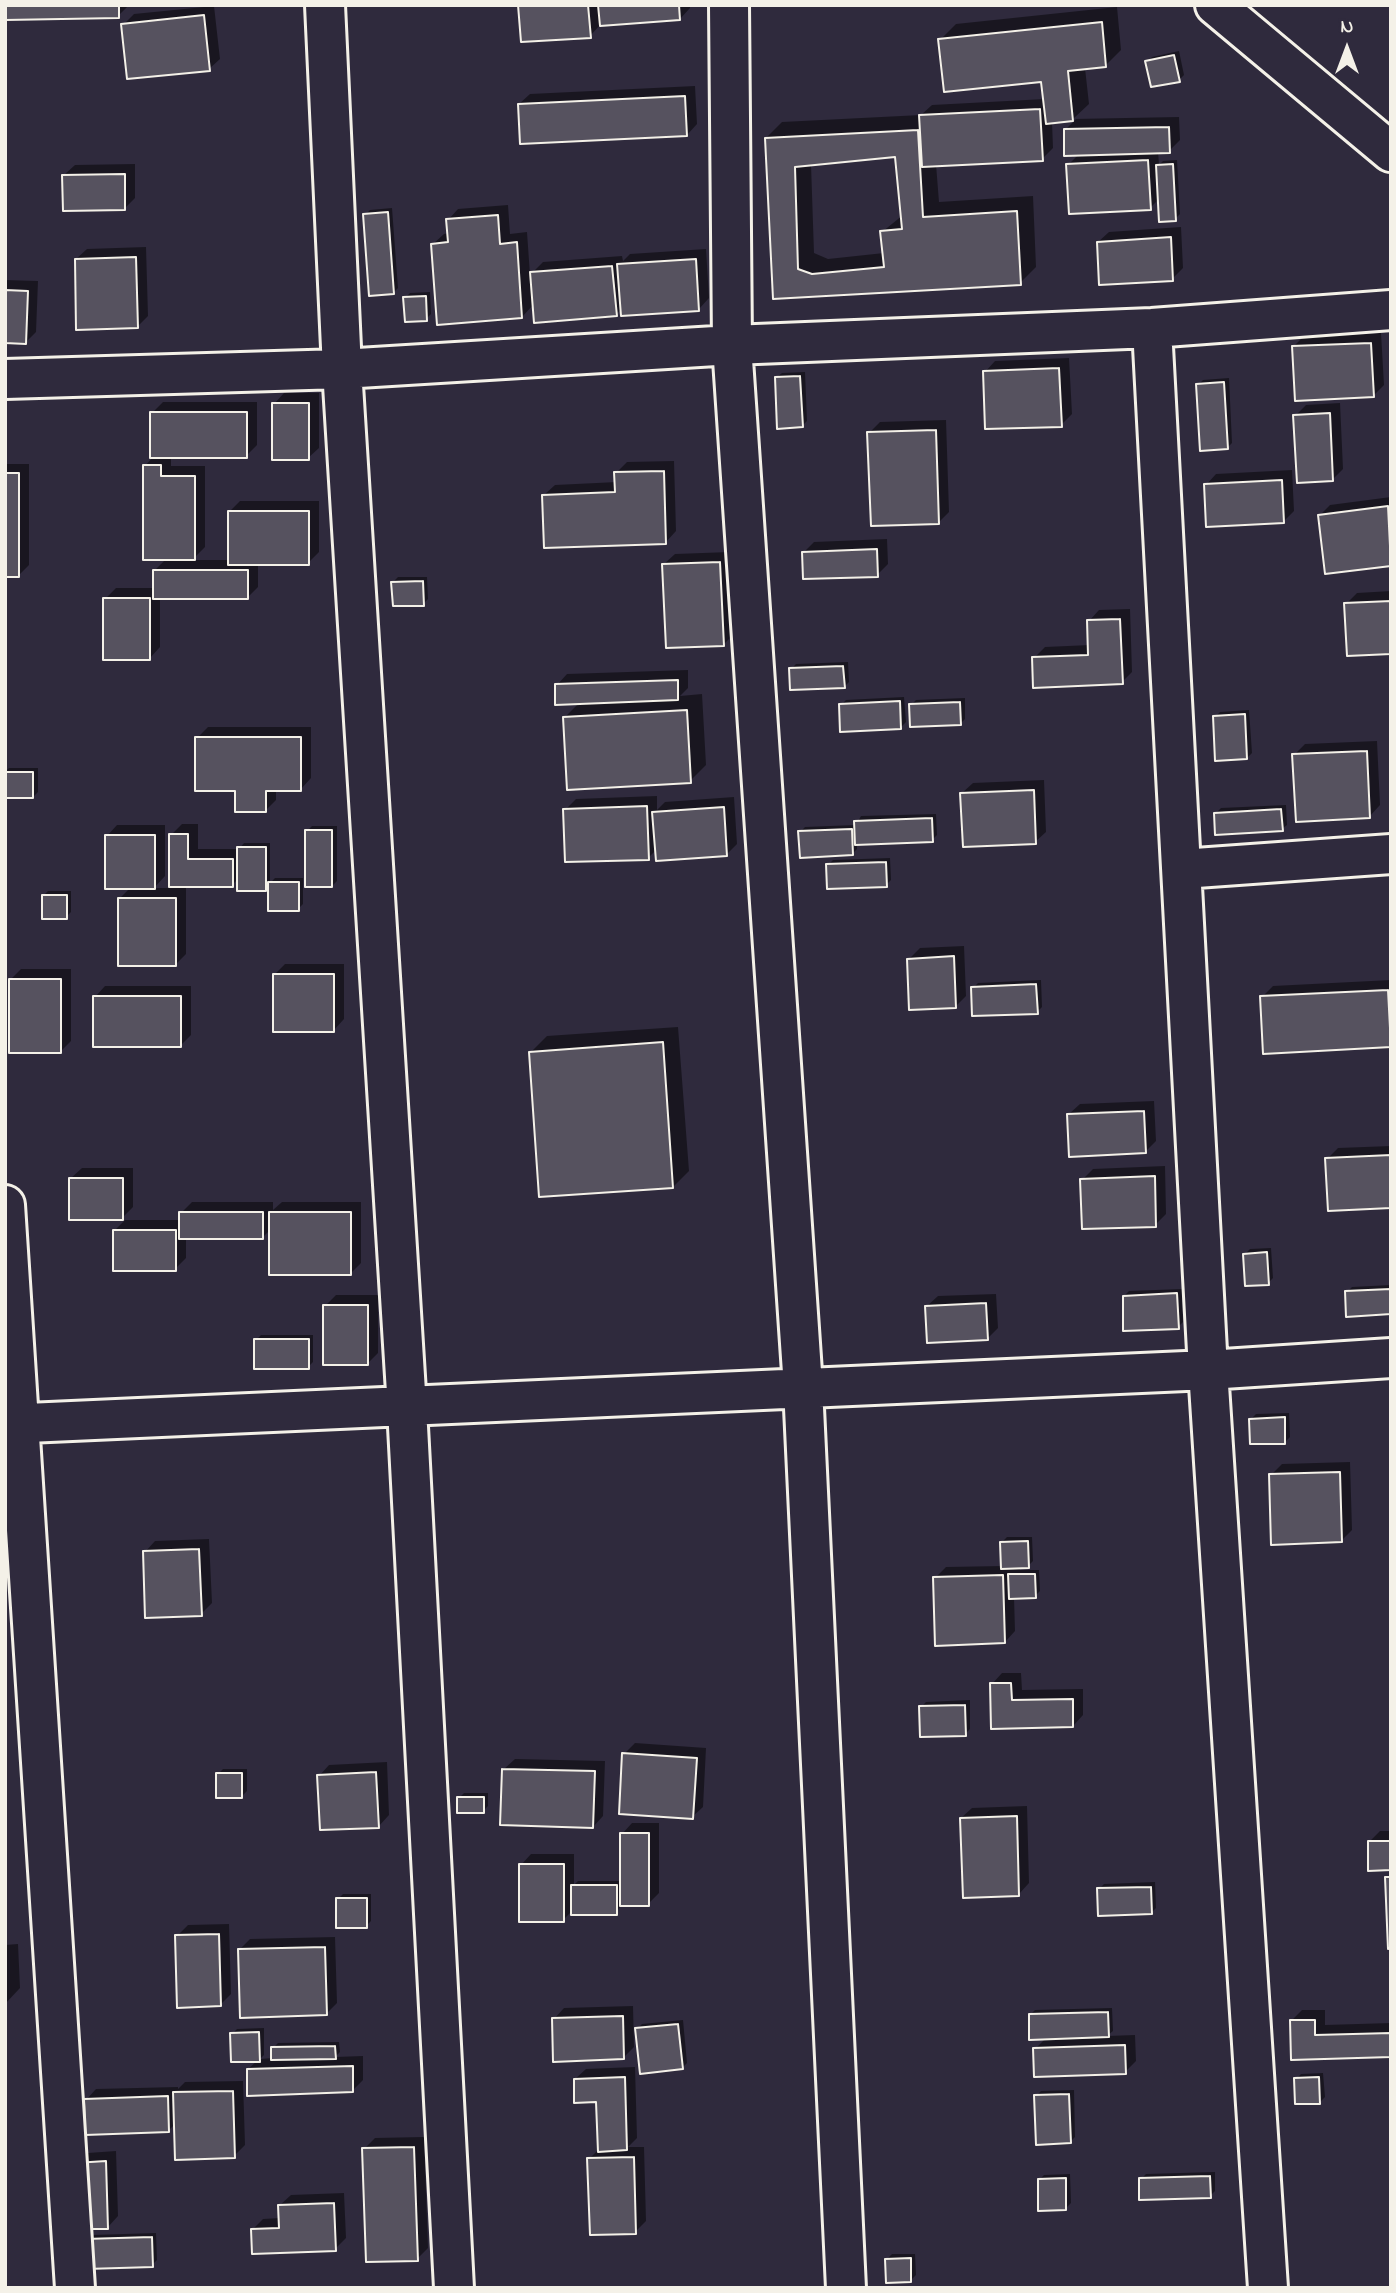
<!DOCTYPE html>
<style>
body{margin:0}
#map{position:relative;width:1396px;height:2293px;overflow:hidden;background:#2f2a3d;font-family:"Indie Flower",sans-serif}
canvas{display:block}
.frame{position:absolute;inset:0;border:7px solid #f4f1e8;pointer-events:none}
.north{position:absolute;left:1312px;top:14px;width:70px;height:70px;-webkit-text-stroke:5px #2f2a3d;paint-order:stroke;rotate:0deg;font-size:19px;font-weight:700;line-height:28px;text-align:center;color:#f4f1e8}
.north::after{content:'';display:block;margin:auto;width:24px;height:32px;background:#f4f1e8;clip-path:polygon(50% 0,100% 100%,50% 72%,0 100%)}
</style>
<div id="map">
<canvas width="1396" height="2293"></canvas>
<div class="frame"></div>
<div class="north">N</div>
</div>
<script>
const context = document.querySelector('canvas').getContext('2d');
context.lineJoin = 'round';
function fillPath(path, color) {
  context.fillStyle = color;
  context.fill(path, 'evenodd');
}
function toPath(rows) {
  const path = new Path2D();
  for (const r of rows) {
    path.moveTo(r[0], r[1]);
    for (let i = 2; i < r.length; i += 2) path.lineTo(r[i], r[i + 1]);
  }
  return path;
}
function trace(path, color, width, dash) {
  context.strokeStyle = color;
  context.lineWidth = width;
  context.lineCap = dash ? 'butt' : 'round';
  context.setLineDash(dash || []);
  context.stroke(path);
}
fillPath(toPath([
 [5,5,129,5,118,16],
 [520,5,690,5,690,8,680,19,601,24,590,36],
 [214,6,220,59,209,69,123,25,134,14],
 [1117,7,1121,50,1105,66,1085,68,1089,104,1073,119,1179,117,1180,140,1169,151,1158,151,1159,165,1163,161,1177,160,1180,214,1175,219,1160,198,1150,208,1068,165,1080,153,1065,130,1076,119,1052,122,1053,148,1042,159,936,164,939,202,1033,196,1036,267,1020,283,775,297,766,138,782,122,921,115,932,105,1045,99,1043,80,940,40,956,24],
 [897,155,903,215,882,232,884,253,828,259,814,253,811,164],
 [1179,51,1184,75,1179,80,1147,62,1152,57],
 [695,86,697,124,687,135,519,104,530,94],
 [135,164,135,198,124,209,64,175,75,165],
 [508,205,510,234,527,232,530,275,543,262,622,256,623,261,630,254,706,249,709,298,699,309,622,308,616,315,534,304,522,317,433,244,444,234,449,233,448,220,458,209],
 [392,208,398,288,393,293,365,215,370,210],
 [1181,227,1183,268,1172,279,1098,242,1109,232],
 [146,247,148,316,137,327,76,259,87,249],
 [5,280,38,281,36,332,26,342,5,342],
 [430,292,431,314,426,319,405,298,410,293],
 [1381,333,1384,385,1373,396,1293,347,1304,336],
 [1069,358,1072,414,1061,425,985,372,995,361],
 [805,372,807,421,802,426,777,377,782,373],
 [1229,378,1232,443,1227,448,1198,385,1203,380],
 [284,393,319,393,319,448,308,458,274,404],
 [163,402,257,402,257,445,246,456,171,456,171,466,205,466,205,547,192,560,229,560,229,512,240,501,319,501,319,552,308,563,258,563,258,587,247,598,160,598,160,647,150,658,105,599,116,588,154,588,154,571,167,558,145,466,152,458,152,413],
 [1340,403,1343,469,1332,480,1295,416,1306,405],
 [946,420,949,512,939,522,869,433,880,422],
 [674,461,676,531,666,542,544,495,555,485,617,482,616,473,627,462],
 [5,464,29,464,29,565,18,576,5,576],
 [1292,470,1294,511,1283,522,1206,485,1216,474],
 [1391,497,1391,564,1320,515,1330,505],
 [887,539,888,564,877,575,804,552,814,542],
 [730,552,734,634,723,645,664,564,675,554],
 [398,577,427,577,428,599,423,604,393,582],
 [1391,591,1391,652,1346,604,1357,593],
 [1130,609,1132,672,1122,682,1034,658,1045,647,1090,645,1089,621,1099,610],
 [848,662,849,682,844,687,791,669,796,664],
 [688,670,688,688,680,696,702,694,706,765,690,781,565,717,580,702,557,685,567,674],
 [904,697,906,722,901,727,841,705,846,700],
 [965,698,965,719,960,724,911,705,916,700],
 [1249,710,1252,753,1247,758,1215,717,1220,712],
 [208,727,311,727,311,778,301,789,276,789,276,800,266,810,236,789,197,738],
 [1377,741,1380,805,1370,816,1294,755,1305,744],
 [9,768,38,768,38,792,33,797,5,797,5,772],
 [1044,780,1046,832,1035,842,962,793,973,783],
 [657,796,657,810,665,802,734,797,737,844,727,854,657,849,648,858,565,810,576,799],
 [1286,805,1287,825,1282,829,1216,813,1221,808],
 [936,814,937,835,932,840,857,843,857,849,852,854,800,832,805,827,856,825,861,816],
 [182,824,198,824,198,849,239,849,244,843,270,843,270,883,275,878,303,878,303,904,298,909,270,884,265,889,239,878,232,885,186,885,186,954,175,965,119,899,131,887,107,836,117,825,165,825,165,876,154,888,171,888,171,835],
 [312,826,337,826,337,881,332,886,307,831],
 [890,858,891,880,886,885,828,865,833,860],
 [48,891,71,891,71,912,66,917,43,896],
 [964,946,966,996,955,1007,909,959,920,948],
 [285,964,344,964,344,1019,334,1030,274,975],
 [21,969,71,969,71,1041,61,1051,10,980],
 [1041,980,1042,1007,1037,1012,973,988,978,983],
 [1391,980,1391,1045,1262,997,1273,986],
 [105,986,191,986,191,1035,180,1046,95,997],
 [678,1027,689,1171,673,1187,531,1052,547,1036],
 [1154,1101,1156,1141,1145,1152,1069,1114,1080,1104],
 [1391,1146,1391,1206,1327,1159,1338,1148],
 [1165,1166,1166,1214,1155,1225,1082,1180,1093,1169],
 [82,1168,133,1168,133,1207,122,1218,71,1178],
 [192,1202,273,1202,273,1210,282,1202,361,1202,361,1263,351,1273,271,1229,263,1237,186,1237,186,1258,175,1269,114,1231,125,1220,181,1220,181,1213],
 [1271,1248,1273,1278,1268,1283,1245,1254,1250,1249],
 [1391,1285,1391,1313,1347,1292,1352,1287],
 [1182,1289,1183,1322,1178,1327,1124,1296,1129,1291],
 [996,1294,998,1328,987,1339,927,1306,938,1296],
 [336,1295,378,1295,378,1353,367,1364,325,1306],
 [261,1335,313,1335,313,1362,308,1367,256,1340],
 [1289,1413,1290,1437,1285,1442,1251,1419,1256,1414],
 [1350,1462,1352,1530,1341,1541,1271,1475,1282,1464],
 [1007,1537,1032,1537,1033,1561,1028,1566,1019,1567,1020,1570,1039,1570,1040,1591,1035,1596,1014,1597,1015,1631,1005,1642,935,1578,946,1567,1003,1566,1002,1542],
 [209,1539,212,1603,201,1614,145,1552,155,1541],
 [1002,1673,1021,1673,1022,1690,1083,1689,1083,1715,1073,1726,993,1728,992,1684],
 [970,1700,970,1729,965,1734,921,1707,926,1702],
 [635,1743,706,1748,703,1807,692,1817,624,1754],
 [515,1759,605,1761,603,1816,593,1827,504,1769],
 [387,1762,389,1815,379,1826,319,1776,329,1765],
 [223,1769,247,1769,247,1791,242,1796,218,1774],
 [464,1793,488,1793,488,1806,483,1811,459,1798],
 [1027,1806,1029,1883,1019,1894,961,1818,972,1808],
 [632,1823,659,1823,659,1893,648,1904,621,1904,617,1913,570,1913,563,1920,521,1865,531,1854,574,1854,574,1885,578,1881,622,1881,622,1834],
 [1380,1831,1391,1831,1391,1869,1369,1842],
 [1155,1882,1156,1908,1151,1913,1099,1889,1104,1884],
 [343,1894,371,1894,371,1921,366,1926,338,1899],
 [229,1924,231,1994,221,2004,177,1936,188,1925],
 [335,1937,337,2003,326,2014,239,1950,250,1939],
 [18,1944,20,1988,5,2004,5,1945],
 [633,2006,634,2047,623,2058,554,2019,564,2008],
 [1112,2008,1113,2031,1107,2036,1135,2035,1136,2061,1125,2072,1035,2049,1047,2037,1030,2015,1035,2010],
 [1302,2010,1325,2010,1325,2025,1391,2023,1391,2055,1293,2058,1291,2021],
 [683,2020,687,2063,682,2068,637,2029,642,2024],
 [264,2028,264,2055,260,2059,273,2058,273,2048,278,2043,339,2042,340,2052,335,2057,363,2056,363,2080,353,2090,248,2069,258,2060,232,2034,237,2029],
 [635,2067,637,2138,628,2147,644,2147,646,2221,635,2232,589,2159,599,2149,598,2100,575,2079,586,2069],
 [1323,2073,1325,2097,1320,2102,1296,2079,1301,2074],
 [243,2081,245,2145,234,2156,176,2123,169,2130,86,2100,96,2089,178,2087,178,2089,185,2082],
 [1074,2090,1075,2137,1070,2142,1036,2096,1041,2091],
 [424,2137,428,2248,417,2259,364,2149,375,2138],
 [116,2151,118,2216,108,2227,77,2163,88,2153],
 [1215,2172,1215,2191,1210,2196,1141,2179,1146,2174],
 [1070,2174,1071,2203,1066,2208,1039,2180,1044,2175],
 [344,2193,346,2238,335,2249,253,2229,263,2219,280,2218,280,2205,291,2195],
 [156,2233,157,2260,152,2265,87,2240,92,2235],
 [892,2254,915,2254,916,2275,911,2280,887,2259]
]), '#0007');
const building = toPath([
 [5,5,119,5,119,18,5,20,5,5],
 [518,5,588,5,591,38,521,42,518,5],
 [598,5,679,5,680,20,600,26,598,5],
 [204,15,210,71,127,79,121,24,204,15],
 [1102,22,1106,67,1068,71,1073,121,1046,124,1041,82,944,92,938,39,1102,22],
 [1174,55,1180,82,1151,87,1145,61,1174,55],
 [685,96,687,136,520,144,518,104,685,96],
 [1040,109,1043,161,922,167,919,115,1040,109],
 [1169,127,1170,153,1064,156,1064,129,1169,127],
 [918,130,923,217,1017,211,1021,285,773,299,765,138,918,130],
 [895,157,902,229,880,231,884,267,812,274,798,269,795,167,895,157],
 [1148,160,1151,210,1069,214,1066,164,1148,160],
 [1173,164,1176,221,1159,222,1156,165,1173,164],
 [125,174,125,210,63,211,62,175,125,174],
 [388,212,394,294,369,296,363,214,388,212],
 [498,215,500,244,517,242,522,318,437,325,431,244,448,242,446,219,498,215],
 [1171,237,1173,281,1099,285,1097,242,1171,237],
 [136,257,138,328,76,330,75,259,136,257],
 [696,259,699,311,621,316,617,264,696,259],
 [612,266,617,316,534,323,530,272,612,266],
 [5,290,28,291,26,344,5,343,5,290],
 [426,296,427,321,405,322,403,297,426,296],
 [1371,343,1374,397,1295,401,1292,346,1371,343],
 [1059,368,1062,427,985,429,983,371,1059,368],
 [800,376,803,427,777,429,775,377,800,376],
 [1224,382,1228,449,1200,451,1196,384,1224,382],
 [272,403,309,403,309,460,272,460,272,403],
 [150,412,247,412,247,458,150,458,150,412],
 [1330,413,1333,481,1297,483,1293,415,1330,413],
 [936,430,939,524,871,526,867,432,936,430],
 [143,465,161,465,161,476,195,476,195,560,143,560,143,465],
 [664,471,666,544,544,548,542,495,615,492,614,472,664,471],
 [5,473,19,473,19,577,5,577,5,473],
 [1282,480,1284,523,1206,527,1204,484,1282,480],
 [1388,506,1391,566,1325,574,1318,515,1388,506],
 [228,511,309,511,309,565,228,565,228,511],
 [877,549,878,577,803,579,802,552,877,549],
 [720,562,724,646,666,648,662,564,720,562],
 [153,570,248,570,248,599,153,599,153,570],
 [423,581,424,606,393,606,391,582,423,581],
 [103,598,150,598,150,660,103,660,103,598],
 [1391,601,1391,654,1347,656,1344,603,1391,601],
 [1120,619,1123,684,1033,688,1032,657,1088,655,1087,620,1120,619],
 [843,666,845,688,790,690,789,668,843,666],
 [678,680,678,700,555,705,555,684,678,680],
 [900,701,901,729,840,732,839,704,900,701],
 [960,702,961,725,910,727,909,704,960,702],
 [687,710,691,783,567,790,563,717,687,710],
 [1245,714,1247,759,1215,761,1213,716,1245,714],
 [195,737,301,737,301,791,266,791,266,812,235,812,235,791,195,791,195,737],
 [1367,751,1370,818,1296,822,1292,754,1367,751],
 [5,772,33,772,33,798,5,798,5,772],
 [1034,790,1036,844,963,847,960,793,1034,790],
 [647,806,649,860,565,862,563,809,647,806],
 [724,807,727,856,656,861,652,812,724,807],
 [1281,809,1283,831,1215,835,1214,813,1281,809],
 [932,818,933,842,855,845,854,821,932,818],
 [852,829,853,855,800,858,798,831,852,829],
 [305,830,332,830,332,887,305,887,305,830],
 [169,834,188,834,188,859,233,859,233,887,169,887,169,834],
 [105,835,155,835,155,889,105,889,105,835],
 [237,847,266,847,266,891,237,891,237,847],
 [886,862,887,887,827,889,826,864,886,862],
 [268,882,299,882,299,911,268,911,268,882],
 [42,895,67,895,67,919,42,919,42,895],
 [118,898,176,898,176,966,118,966,118,898],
 [954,956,956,1008,909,1010,907,959,954,956],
 [273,974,334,974,334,1032,273,1032,273,974],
 [9,979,61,979,61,1053,9,1053,9,979],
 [1036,984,1038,1014,972,1016,971,987,1036,984],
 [1388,990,1391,1047,1263,1054,1260,996,1388,990],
 [93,996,181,996,181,1047,93,1047,93,996],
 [663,1042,673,1188,539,1197,529,1052,663,1042],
 [1144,1111,1146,1153,1069,1157,1067,1114,1144,1111],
 [1391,1155,1391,1208,1328,1211,1325,1158,1391,1155],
 [1155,1176,1156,1227,1082,1229,1080,1179,1155,1176],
 [69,1178,123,1178,123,1220,69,1220,69,1178],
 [179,1212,263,1212,263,1239,179,1239,179,1212],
 [269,1212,351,1212,351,1275,269,1275,269,1212],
 [113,1230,176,1230,176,1271,113,1271,113,1230],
 [1267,1252,1269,1285,1245,1286,1243,1254,1267,1252],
 [1391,1289,1391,1314,1346,1317,1345,1291,1391,1289],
 [1177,1293,1179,1329,1123,1331,1123,1296,1177,1293],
 [986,1303,988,1340,927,1343,925,1306,986,1303],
 [323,1305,368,1305,368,1365,323,1365,323,1305],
 [254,1339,309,1339,309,1369,254,1369,254,1339],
 [1285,1417,1285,1444,1250,1444,1249,1419,1285,1417],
 [1340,1472,1342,1542,1271,1545,1269,1474,1340,1472],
 [1028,1541,1029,1568,1001,1569,1000,1542,1028,1541],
 [199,1549,202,1616,145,1618,143,1551,199,1549],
 [1008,1574,1035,1574,1036,1598,1009,1599,1008,1574],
 [1003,1575,1005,1643,935,1646,933,1577,1003,1575],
 [990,1683,1011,1683,1012,1700,1073,1699,1073,1727,991,1729,990,1683],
 [965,1705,966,1736,920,1737,919,1706,965,1705],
 [622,1753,697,1758,693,1819,619,1814,622,1753],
 [502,1769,595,1771,593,1828,500,1825,502,1769],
 [376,1772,379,1828,320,1830,317,1775,376,1772],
 [216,1773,242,1773,242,1798,216,1798,216,1773],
 [457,1797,484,1797,484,1813,457,1813,457,1797],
 [1017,1816,1019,1896,963,1898,960,1818,1017,1816],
 [620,1833,649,1833,649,1906,620,1906,620,1833],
 [1368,1841,1391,1841,1391,1870,1368,1871,1368,1841],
 [519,1864,564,1864,564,1922,519,1922,519,1864],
 [1385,1877,1391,1877,1391,1948,1388,1949,1385,1877],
 [571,1885,617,1885,617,1915,571,1915,571,1885],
 [1151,1887,1152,1914,1098,1916,1097,1888,1151,1887],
 [336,1898,367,1898,367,1928,336,1928,336,1898],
 [219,1934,221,2006,177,2008,175,1935,219,1934],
 [325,1947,327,2015,240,2018,238,1949,325,1947],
 [1108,2012,1109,2037,1029,2040,1029,2014,1108,2012],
 [623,2016,624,2059,553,2062,552,2018,623,2016],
 [1290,2020,1315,2020,1315,2035,1391,2033,1391,2057,1291,2060,1290,2020],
 [678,2024,683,2069,640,2074,635,2028,678,2024],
 [259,2032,260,2062,231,2062,230,2033,259,2032],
 [1125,2045,1126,2074,1034,2077,1033,2048,1125,2045],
 [335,2046,336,2059,271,2060,271,2047,335,2046],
 [353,2066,353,2092,247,2096,247,2069,353,2066],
 [625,2077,627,2150,598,2152,596,2102,574,2103,574,2079,625,2077],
 [1319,2077,1320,2104,1295,2104,1294,2078,1319,2077],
 [233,2091,235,2158,175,2160,173,2092,233,2091],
 [1069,2094,1071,2143,1036,2145,1034,2095,1069,2094],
 [168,2096,169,2132,85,2135,84,2099,168,2096],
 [414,2147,418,2261,366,2262,362,2148,414,2147],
 [634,2157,636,2234,590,2235,587,2158,634,2157],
 [106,2161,108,2229,78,2229,75,2163,106,2161],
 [1210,2176,1211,2198,1139,2200,1139,2178,1210,2176],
 [1066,2178,1066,2210,1038,2211,1038,2179,1066,2178],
 [334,2203,336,2251,252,2254,251,2229,279,2228,278,2205,334,2203],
 [152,2237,153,2267,86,2269,85,2239,152,2237],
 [911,2258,911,2282,886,2283,885,2259,911,2258]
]);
fillPath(building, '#56525f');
trace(building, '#f4f1e8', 2);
const minor = toPath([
 [325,5,342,369,407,1408,454,2288],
 [729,5,732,345,803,1387,846,2288],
 [1152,328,1208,1370,1268,2288],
 [5,379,342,369,732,345,1152,328,1391,310],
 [1182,869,1391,854],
 [5,1205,75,2288],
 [5,1424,1208,1370,1391,1358]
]);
const secondary = toPath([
 [1215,5,1391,152]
]);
trace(minor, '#f4f1e8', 44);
trace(secondary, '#f4f1e8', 44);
trace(minor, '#2f2a3d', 38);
trace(secondary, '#2f2a3d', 38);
</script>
